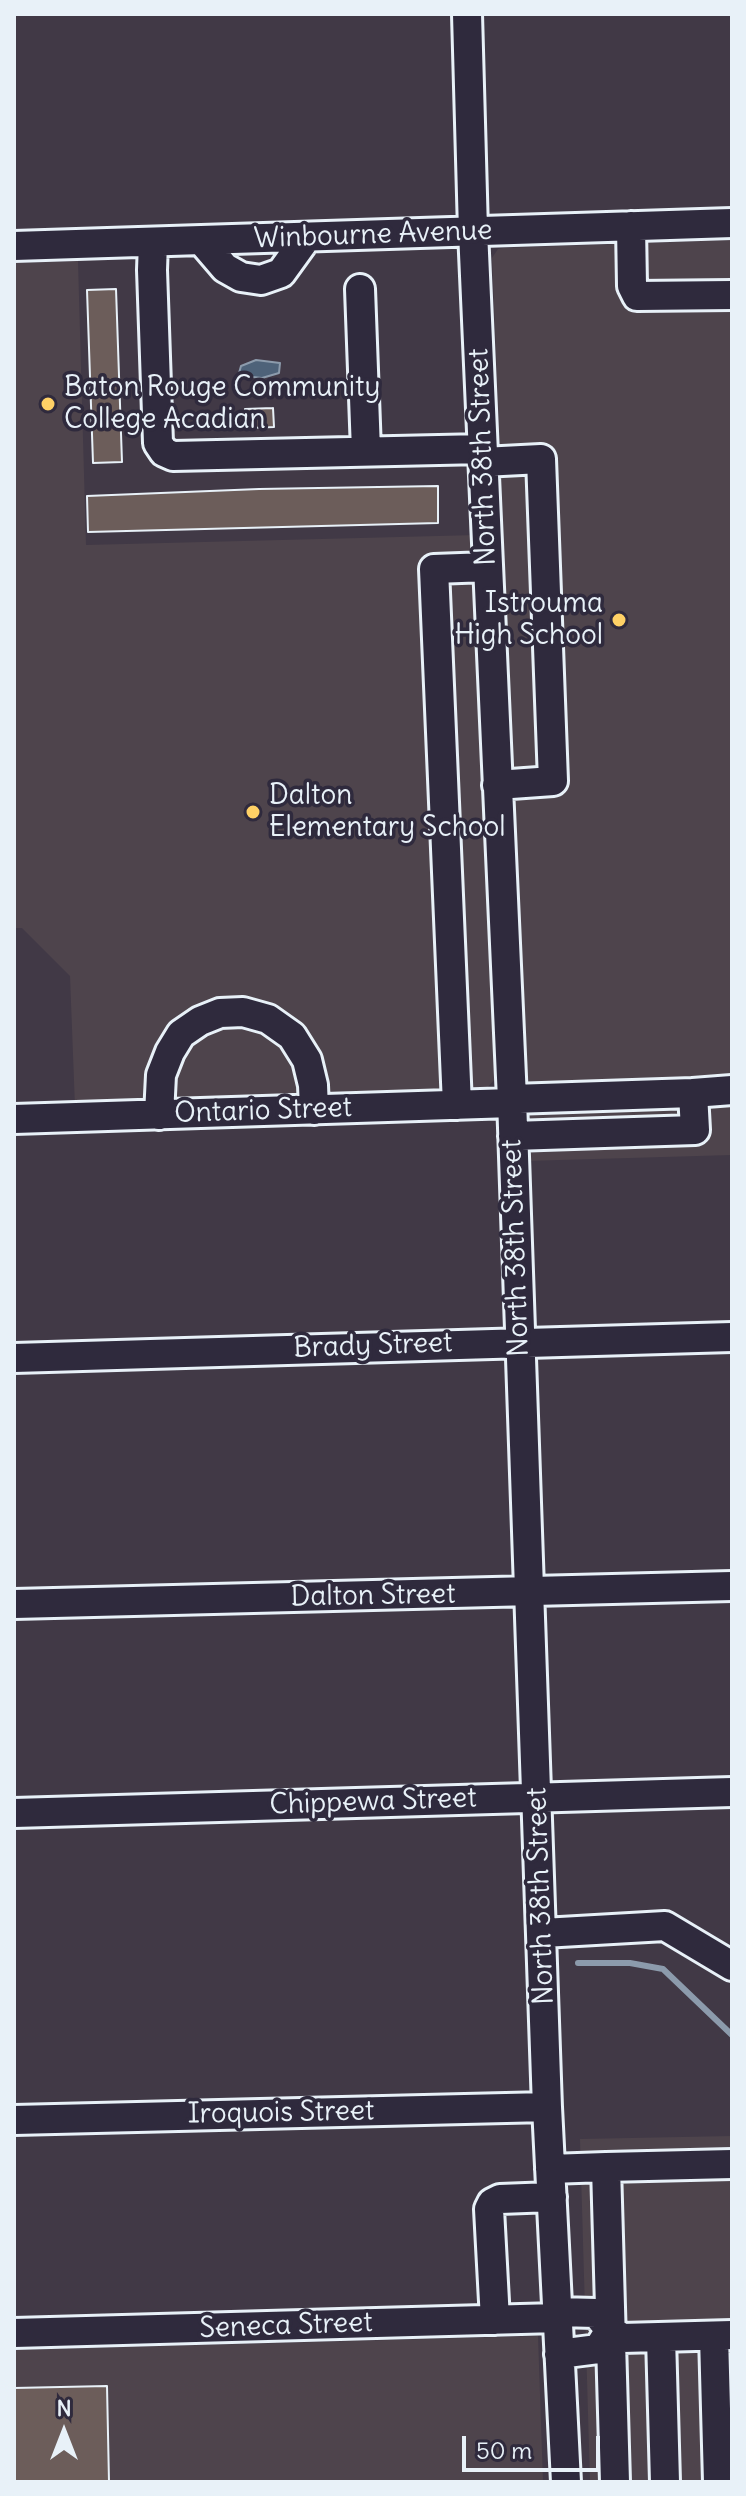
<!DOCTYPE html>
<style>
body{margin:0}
#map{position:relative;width:746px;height:2496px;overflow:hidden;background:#413946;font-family:Delius,sans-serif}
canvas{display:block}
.frame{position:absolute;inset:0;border:16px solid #e8f1f8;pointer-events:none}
.north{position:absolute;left:24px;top:2392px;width:80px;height:80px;-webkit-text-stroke:6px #2f2a3d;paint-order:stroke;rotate:0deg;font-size:22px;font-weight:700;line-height:32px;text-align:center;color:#e8f1f8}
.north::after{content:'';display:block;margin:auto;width:28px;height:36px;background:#e8f1f8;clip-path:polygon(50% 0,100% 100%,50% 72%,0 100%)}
.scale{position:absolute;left:462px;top:2436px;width:138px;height:36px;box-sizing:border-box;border:4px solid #e8f1f8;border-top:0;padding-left:10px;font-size:24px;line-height:28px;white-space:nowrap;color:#e8f1f8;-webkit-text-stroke:6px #2f2a3d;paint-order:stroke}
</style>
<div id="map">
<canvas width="746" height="2496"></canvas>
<div class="frame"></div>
<div class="north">N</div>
<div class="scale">50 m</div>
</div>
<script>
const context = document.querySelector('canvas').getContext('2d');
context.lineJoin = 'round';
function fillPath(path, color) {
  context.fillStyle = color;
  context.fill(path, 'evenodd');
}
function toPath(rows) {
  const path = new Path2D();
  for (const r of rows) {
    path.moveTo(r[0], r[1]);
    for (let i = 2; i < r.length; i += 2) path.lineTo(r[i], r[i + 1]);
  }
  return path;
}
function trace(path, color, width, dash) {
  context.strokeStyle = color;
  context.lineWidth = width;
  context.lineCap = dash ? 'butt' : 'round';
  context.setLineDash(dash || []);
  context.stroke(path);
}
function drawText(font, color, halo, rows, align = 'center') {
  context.font = font + ' Delius,sans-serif';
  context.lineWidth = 7;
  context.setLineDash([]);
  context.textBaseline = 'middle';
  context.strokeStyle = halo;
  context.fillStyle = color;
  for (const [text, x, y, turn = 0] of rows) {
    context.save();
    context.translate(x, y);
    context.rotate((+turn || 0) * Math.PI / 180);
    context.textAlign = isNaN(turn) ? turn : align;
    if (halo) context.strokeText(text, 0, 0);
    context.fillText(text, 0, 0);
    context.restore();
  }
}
fillPath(toPath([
 [732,240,732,1155,526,1161,522,976,492,258,498,249,503,248],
 [78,261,86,545,477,535,497,1063,495,1079,485,1090,75,1107,70,976,22,928,14,928,14,263],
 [732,2136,732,2482,590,2482,580,2139],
 [538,2336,543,2482,14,2482,14,2350]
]), '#4e444c');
const water = toPath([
 [256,360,280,363,279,373,262,378,244,376,239,373,241,366,256,360]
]);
fillPath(water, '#4e6279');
trace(water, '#8c9bac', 2);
trace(toPath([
 [578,1963,630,1963,663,1969,732,2035]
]), '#8c9bac', 6);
const building = toPath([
 [116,289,122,462,93,463,87,290,116,289],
 [273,408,274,427,246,428,245,409,273,408],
 [438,486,438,523,88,532,87,496,259,489,438,486],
 [107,2386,109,2482,14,2482,14,2388,107,2386]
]);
fillPath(building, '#6c5d5a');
trace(building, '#e8f1f8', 2);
const minor = toPath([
 [467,14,473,231,512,1099,547,2107,566,2482],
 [631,226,632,286,637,296,732,295],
 [201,240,225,268,241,277,261,280,281,273,307,237],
 [153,242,152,270,158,443,164,452,173,456,483,449],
 [14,246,732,223],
 [360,289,366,451],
 [483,462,541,459,553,781,497,785],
 [693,1093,732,1090],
 [512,1099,693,1093,695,1130,513,1136],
 [457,1105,434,569,488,567],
 [159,1115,161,1075,170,1052,181,1034,200,1021,220,1013,243,1012,268,1019,292,1036,307,1060,313,1085,314,1110],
 [14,1119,512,1103],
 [14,1358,732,1337],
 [14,1604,732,1586],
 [14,1813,732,1792],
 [543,1933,665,1926,732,1966],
 [14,2120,547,2107],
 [550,2169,606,2167],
 [557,2312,596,2313,610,2330,622,2338,732,2335],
 [495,2320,489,2209,492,2203,500,2199,552,2197],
 [14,2333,557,2318],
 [714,2336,718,2482],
 [661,2337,665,2482],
 [559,2354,598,2349,610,2330],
 [615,2482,606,2167,732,2164]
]);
trace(minor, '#e8f1f8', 34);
trace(minor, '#2f2a3d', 28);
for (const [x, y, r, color] of [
 [48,404,8,"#ffd166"],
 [619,620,8,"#ffd166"],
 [253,812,8,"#ffd166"]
]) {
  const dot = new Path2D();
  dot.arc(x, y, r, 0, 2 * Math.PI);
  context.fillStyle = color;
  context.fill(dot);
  trace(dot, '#2f2a3d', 3);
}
drawText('28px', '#e8f1f8', '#2f2a3d', [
 ["Winbourne Avenue",373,235,-2],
 ["North 38th Street",483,457,-92],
 ["Ontario Street",263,1111,-2],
 ["North 38th Street",516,1248,-92],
 ["Brady Street",373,1346,-2],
 ["Dalton Street",373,1596,-1],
 ["Chippewa Street",373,1802,-2],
 ["North 38th Street",541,1896,-92],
 ["Iroquois Street",281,2113,-1],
 ["Seneca Street",286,2326,-2]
]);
drawText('28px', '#e8f1f8', '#2f2a3d', [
 ["Baton Rouge Community",64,388],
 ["College Acadian",64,420],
 ["Istrouma",603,604,"right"],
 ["High School",603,636,"right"],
 ["Dalton",269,796],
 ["Elementary School",269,828]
], 'left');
</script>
